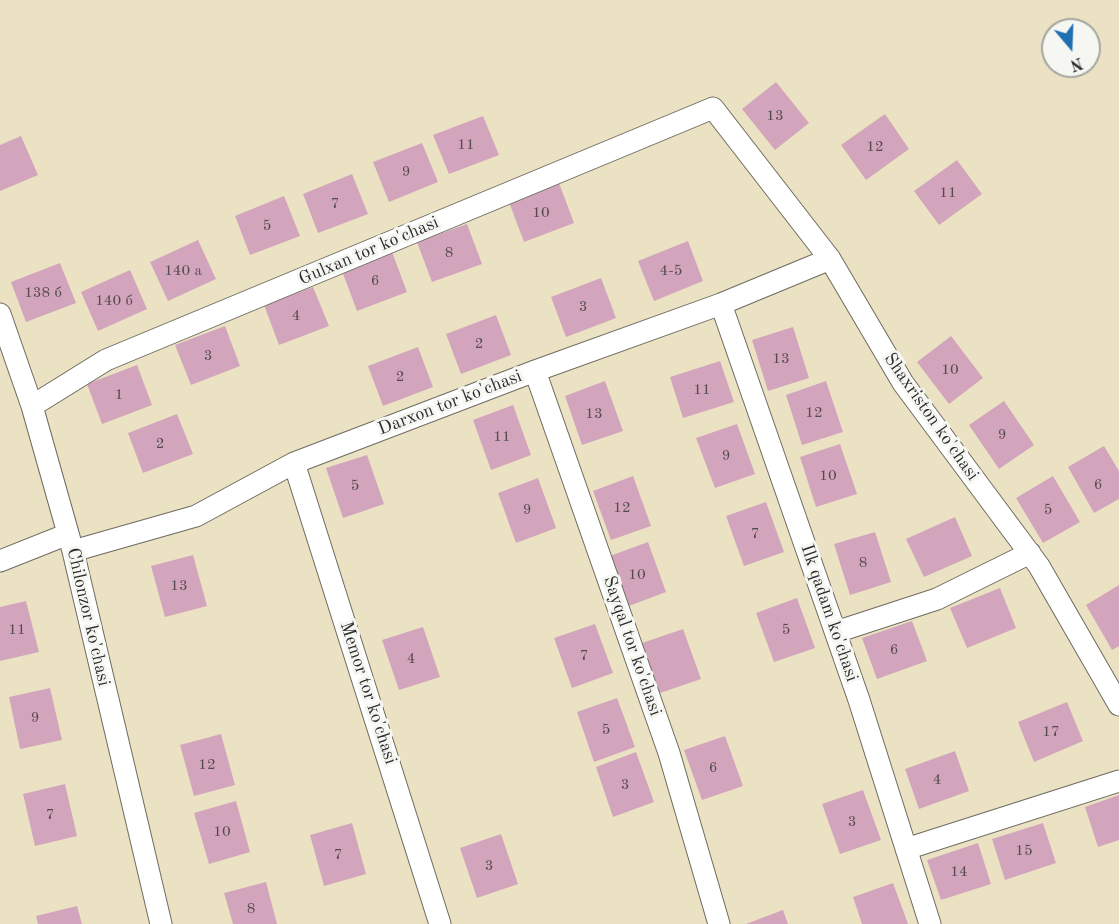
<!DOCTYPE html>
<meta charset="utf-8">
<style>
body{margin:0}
#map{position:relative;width:1119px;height:924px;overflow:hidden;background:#eae2c3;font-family:"Old Standard TT",serif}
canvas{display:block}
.north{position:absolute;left:1041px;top:18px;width:60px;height:60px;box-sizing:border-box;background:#f6f6f2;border:2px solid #a5a5a2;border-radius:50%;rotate:161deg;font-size:16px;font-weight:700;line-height:24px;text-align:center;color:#2b2b2b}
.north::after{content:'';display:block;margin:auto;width:21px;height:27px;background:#1f6fb2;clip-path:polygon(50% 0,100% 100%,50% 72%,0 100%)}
</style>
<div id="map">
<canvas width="1119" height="924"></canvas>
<div class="north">N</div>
</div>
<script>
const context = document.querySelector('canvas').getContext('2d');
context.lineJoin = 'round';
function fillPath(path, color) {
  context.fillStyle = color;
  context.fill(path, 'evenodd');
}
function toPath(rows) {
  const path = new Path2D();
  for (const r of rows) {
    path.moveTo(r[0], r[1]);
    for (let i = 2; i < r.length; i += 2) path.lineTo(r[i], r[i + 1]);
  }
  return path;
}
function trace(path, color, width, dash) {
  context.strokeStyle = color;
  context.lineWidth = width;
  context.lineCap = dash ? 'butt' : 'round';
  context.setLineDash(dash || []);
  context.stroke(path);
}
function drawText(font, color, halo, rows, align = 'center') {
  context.font = font + ' "Old Standard TT",serif';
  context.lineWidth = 6;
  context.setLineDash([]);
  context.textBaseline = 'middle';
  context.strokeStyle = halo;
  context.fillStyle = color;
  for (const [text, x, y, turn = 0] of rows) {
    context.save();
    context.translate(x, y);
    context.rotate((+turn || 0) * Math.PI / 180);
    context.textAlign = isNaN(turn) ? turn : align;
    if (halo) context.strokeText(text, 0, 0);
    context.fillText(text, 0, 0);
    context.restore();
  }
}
fillPath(toPath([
 [776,82,809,123,775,150,742,109],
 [885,114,909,149,866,180,841,145],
 [483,116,499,155,449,174,433,135],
 [21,136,38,175,0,191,0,145],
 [422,143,438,182,389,202,373,162],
 [957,160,982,194,939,225,914,191],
 [352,174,368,214,318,233,303,194],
 [559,183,574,223,524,242,509,202],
 [284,196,300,236,250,255,235,216],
 [467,224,482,264,432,282,417,242],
 [198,240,216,279,168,301,150,262],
 [688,241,703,281,654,301,638,261],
 [392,252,407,292,357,311,342,271],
 [60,263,76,303,26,322,11,282],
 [130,270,147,309,98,331,81,292],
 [601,278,616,318,566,337,551,297],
 [313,287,329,326,279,345,264,305],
 [496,315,511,355,461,374,446,334],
 [225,326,240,366,191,385,175,345],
 [793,327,809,378,768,391,752,340],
 [951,336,983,378,949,404,917,362],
 [418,347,433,387,383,406,368,366],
 [720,361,734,402,683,418,670,377],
 [137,365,152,405,102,424,87,384],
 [605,381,623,431,582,445,565,396],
 [826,381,843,432,802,445,786,395],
 [1004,401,1034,445,999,469,969,425],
 [513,405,531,455,491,470,473,420],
 [177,414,193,454,143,473,128,433],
 [737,424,755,474,715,488,696,438],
 [840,444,857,494,816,507,800,457],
 [1104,446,1119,471,1119,499,1094,513,1068,467],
 [367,455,384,504,343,518,326,468],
 [633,476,651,526,611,540,593,491],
 [1053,476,1080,522,1043,543,1016,498],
 [538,478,556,528,516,543,498,493],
 [766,502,784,552,744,566,726,516],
 [955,517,972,556,924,577,906,539],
 [875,532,891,582,850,595,834,544],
 [648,542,666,592,626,607,607,557],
 [193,555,207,606,165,617,151,566],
 [1119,585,1119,646,1112,650,1086,605],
 [1000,588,1016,628,967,648,950,608],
 [797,598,815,648,774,662,756,613],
 [26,601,39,652,0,661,0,607],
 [912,621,927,661,877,679,862,638],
 [595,624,613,673,572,688,554,638],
 [423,627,440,677,399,690,382,640],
 [683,629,701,679,660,693,642,643],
 [50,688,62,740,20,749,9,697],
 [617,698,635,747,594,762,577,712],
 [1067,702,1083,741,1034,762,1018,722],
 [221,734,235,785,194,796,180,745],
 [725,736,743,786,702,800,684,750],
 [955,751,969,791,919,809,905,769],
 [636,752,654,802,613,817,596,767],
 [65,784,77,836,35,846,23,794],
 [863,790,881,840,840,854,822,804],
 [1119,795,1119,840,1098,847,1085,807],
 [236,801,250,852,209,864,194,813],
 [352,823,366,874,324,886,310,835],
 [1043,823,1056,863,1005,880,992,839],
 [501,834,518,884,477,898,460,848],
 [978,843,991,884,941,900,927,860],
 [266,882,277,924,233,924,224,893],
 [893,883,908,924,862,924,853,897],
 [77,906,82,924,38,924,36,916],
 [783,910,788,924,746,924]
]), '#d3a5bc');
const street = toPath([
 [721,304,859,700,930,924],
 [0,314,32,406,73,551,161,924],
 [535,371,669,753,719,924],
 [32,406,106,360,713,108,830,259,903,383,1039,566,1119,705],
 [294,463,440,924],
 [73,551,196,516,294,463,535,371,721,304,830,259],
 [0,561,68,534],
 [836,632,937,599,1030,553],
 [906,849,1119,781]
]);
trace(street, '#6e6b60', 23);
trace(street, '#fff', 21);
drawText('15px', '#554a4f', null, [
 ["13",775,116],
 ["11",466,145],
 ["12",875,147],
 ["9",406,172],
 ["11",948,193],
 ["7",335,204],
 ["10",541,213],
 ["5",267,226],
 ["8",449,253],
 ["140 а",183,271],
 ["4-5",671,271],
 ["6",375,281],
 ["138 б",43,293],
 ["140 б",114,301],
 ["3",583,307],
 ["4",296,316],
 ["2",479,344],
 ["3",208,356],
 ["13",781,359],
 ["10",950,370],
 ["2",400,377],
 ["11",702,390],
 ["1",119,395],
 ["12",814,413],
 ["13",594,414],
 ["9",1002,435],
 ["11",502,437],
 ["2",160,444],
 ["9",726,456],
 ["10",828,476],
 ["6",1098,485],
 ["5",355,486],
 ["12",622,508],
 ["9",527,510],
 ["5",1048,510],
 ["7",755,534],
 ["8",863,563],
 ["10",637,575],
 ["13",179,586],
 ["11",17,630],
 ["5",786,630],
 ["6",894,650],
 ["7",584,656],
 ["4",411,659],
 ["9",35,718],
 ["5",606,730],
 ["17",1051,732],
 ["12",207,765],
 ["6",713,768],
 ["4",937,780],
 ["3",625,785],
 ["7",50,815],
 ["3",852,822],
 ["10",222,832],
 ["15",1024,851],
 ["7",338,855],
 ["3",489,866],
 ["14",959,872],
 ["8",251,909]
]);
drawText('18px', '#2b2b2b', '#f6f6f2', [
 ["Gulxan tor ko'chasi",369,251,-23],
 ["Darxon tor ko'chasi",450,403,-21],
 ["Shaxriston ko'chasi",931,417,55],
 ["Ilk qadam ko'chasi",829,613,71],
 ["Chilonzor ko'chasi",88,617,77],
 ["Sayqal tor ko'chasi",632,646,71],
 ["Memor tor ko'chasi",368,693,72]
]);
</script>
